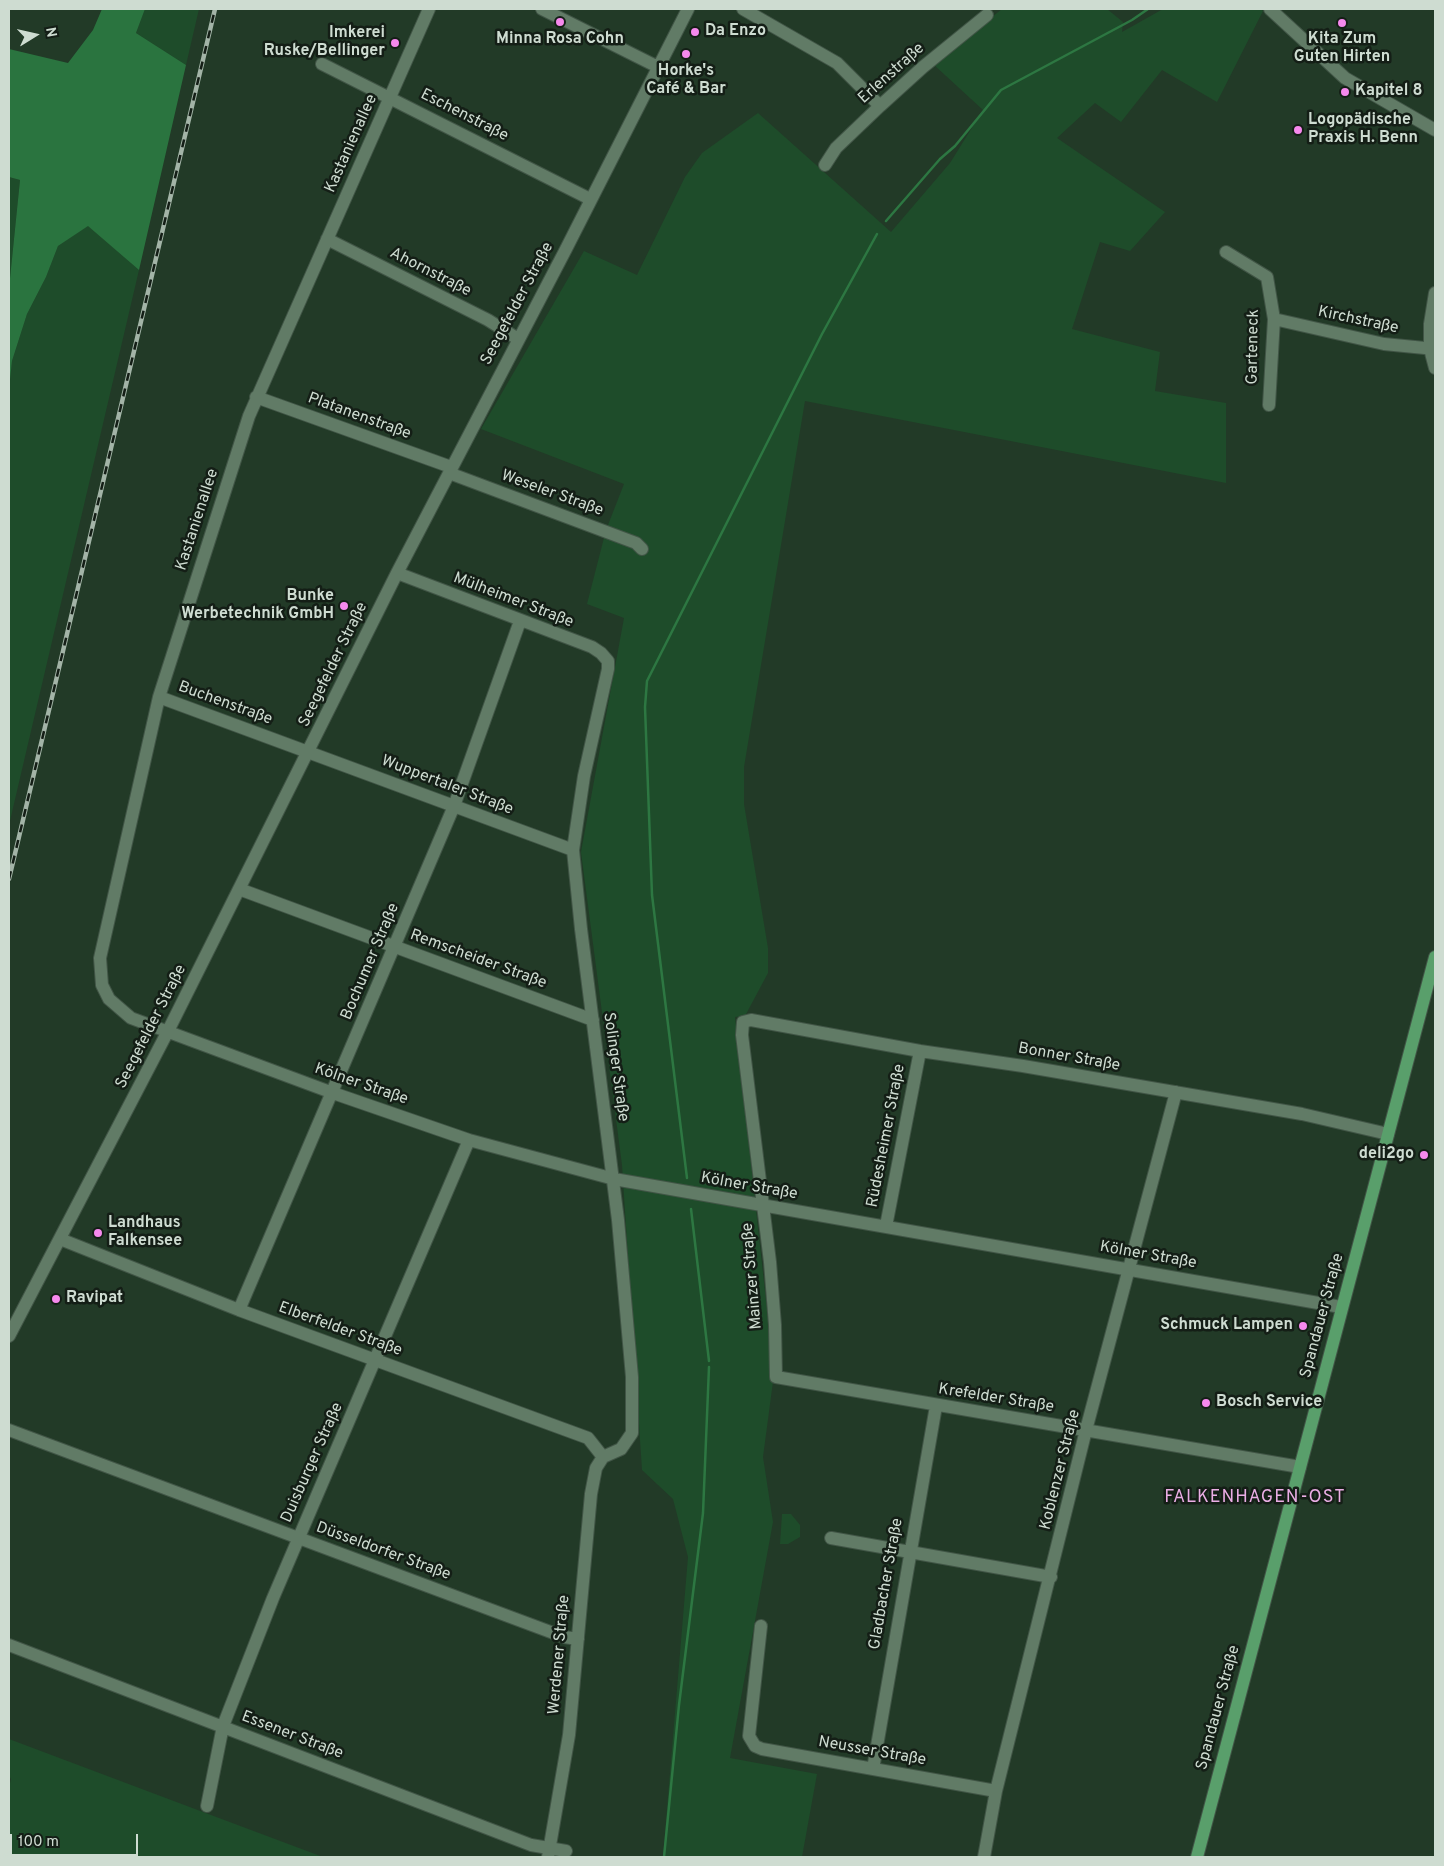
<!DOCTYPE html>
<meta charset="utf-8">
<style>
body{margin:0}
#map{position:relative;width:1444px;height:1866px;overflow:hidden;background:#223a27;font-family:Overpass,sans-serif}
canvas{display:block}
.frame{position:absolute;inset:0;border:10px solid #cedcd1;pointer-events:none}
.north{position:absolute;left:10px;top:10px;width:50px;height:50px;-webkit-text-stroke:4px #141e16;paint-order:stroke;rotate:80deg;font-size:14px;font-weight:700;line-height:20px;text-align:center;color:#cedcd1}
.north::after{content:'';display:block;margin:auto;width:18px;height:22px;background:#cedcd1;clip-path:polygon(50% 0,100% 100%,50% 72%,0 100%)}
.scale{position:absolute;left:10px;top:1834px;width:128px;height:22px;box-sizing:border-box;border:2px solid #cedcd1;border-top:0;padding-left:6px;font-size:15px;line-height:18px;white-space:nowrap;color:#cedcd1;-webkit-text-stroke:4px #141e16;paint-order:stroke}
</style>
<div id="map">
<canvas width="1444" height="1866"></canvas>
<div class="frame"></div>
<div class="north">N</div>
<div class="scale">100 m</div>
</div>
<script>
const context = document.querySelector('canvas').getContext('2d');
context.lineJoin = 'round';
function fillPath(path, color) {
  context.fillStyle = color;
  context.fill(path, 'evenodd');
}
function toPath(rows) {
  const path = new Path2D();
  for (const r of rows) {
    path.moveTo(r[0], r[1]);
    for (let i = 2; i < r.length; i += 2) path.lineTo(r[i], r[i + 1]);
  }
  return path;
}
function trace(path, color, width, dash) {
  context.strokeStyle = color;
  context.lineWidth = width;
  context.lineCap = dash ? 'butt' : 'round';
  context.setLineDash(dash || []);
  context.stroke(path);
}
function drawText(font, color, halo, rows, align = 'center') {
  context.font = font + ' Overpass,sans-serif';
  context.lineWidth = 5;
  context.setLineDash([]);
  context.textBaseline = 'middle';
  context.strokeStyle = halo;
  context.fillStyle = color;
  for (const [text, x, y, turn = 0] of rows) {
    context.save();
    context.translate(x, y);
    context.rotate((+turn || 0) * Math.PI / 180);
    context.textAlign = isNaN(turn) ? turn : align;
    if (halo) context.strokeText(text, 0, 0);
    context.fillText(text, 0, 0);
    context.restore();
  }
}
fillPath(toPath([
 [145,9,199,9,186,65,136,33],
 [1002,9,1107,9,1123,22,1122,32,1163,9,1261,9,1263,11,1217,102,1162,70,1121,122,1095,103,1057,138,1165,212,1130,251,1100,242,1072,329,1160,352,1155,391,1226,403,1226,483,805,401,744,767,744,804,768,948,768,973,745,1016,735,1017,774,1374,763,1457,773,1522,730,1758,817,1774,802,1857,663,1857,688,1557,673,1499,642,1470,622,1165,581,852,624,618,587,604,606,530,624,484,481,429,584,251,637,275,685,177,702,153,758,113,891,232,950,163,983,110,933,64],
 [9,177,20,180,9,288],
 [88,225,139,270,9,825,9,389,12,361,27,314,46,277,58,246],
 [782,1514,791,1514,800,1525,800,1537,788,1544,780,1544],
 [9,1739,203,1812,323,1857,9,1857,9,1787,11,1779,9,1776]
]), '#1e4c2a');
fillPath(toPath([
 [102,9,145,9,136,33,186,65,139,270,88,226,58,246,46,277,27,314,12,361,9,389,9,288,20,180,9,177,9,49,68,63,93,30]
]), '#2a743f');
trace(toPath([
 [886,221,940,159,955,146,1001,90,1132,20,1148,9],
 [687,1178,652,895,645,707,647,681,822,334,877,234],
 [691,1209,709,1361],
 [664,1857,679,1705,703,1513,709,1367]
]), '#2d7742', 2.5);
const minor = toPath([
 [429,9,249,416,159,697,100,958,102,985,109,999,131,1018,333,1093,469,1140,614,1179,1341,1307],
 [542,9,658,67],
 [743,9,837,63,880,106],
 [1270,9,1345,78,1435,130],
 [322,64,590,199],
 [825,165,836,148,880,106,923,67,987,15],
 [327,239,488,320,518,339],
 [1226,252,1267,277,1274,319,1269,405],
 [1435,293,1430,324,1430,349,1435,368],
 [1274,319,1384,344,1435,349],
 [256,397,451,467],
 [449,473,636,543,642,549],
 [397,573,592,647,601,653,608,661,608,669,584,776,573,850,581,929,618,1220,632,1377,632,1433,621,1449,603,1457],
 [159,697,573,850],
 [239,889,593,1020],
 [886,1226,920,1051],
 [60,1239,239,1310,588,1438,603,1457],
 [239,1310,454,806,520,621],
 [9,1336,168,1031,397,573,566,249,688,9],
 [9,1430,564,1637,578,1639],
 [1300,1467,776,1377,775,1325,770,1262,742,1035,743,1022,751,1020,920,1051,1023,1066,1302,1114,1388,1134],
 [831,1538,1051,1577],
 [761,1626,749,1736,755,1746,762,1749,996,1791],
 [9,1645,531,1845,566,1851],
 [873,1769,936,1406],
 [207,1806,223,1726,273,1598,469,1140],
 [548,1857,569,1735,591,1494,596,1468,603,1457],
 [984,1857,996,1791,1086,1430,1176,1092]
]);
const major = toPath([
 [1197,1857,1435,957]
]);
trace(minor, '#415546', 14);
trace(major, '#415546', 14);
trace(minor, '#617b66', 12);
trace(major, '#599f6b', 12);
const rail = toPath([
 [9,879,215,9]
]);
trace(rail, '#a3b4a7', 4.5);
trace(rail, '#141e16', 2.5, [8]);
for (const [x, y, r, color] of [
 [560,22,5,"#f689ed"],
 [1342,23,5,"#f689ed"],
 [695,32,5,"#f689ed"],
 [395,43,5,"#f689ed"],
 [686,54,5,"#f689ed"],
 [1345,92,5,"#f689ed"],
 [1298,130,5,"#f689ed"],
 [344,606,5,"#f689ed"],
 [1424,1155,5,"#f689ed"],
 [98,1233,5,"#f689ed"],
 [56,1299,5,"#f689ed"],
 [1303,1326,5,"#f689ed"],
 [1206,1403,5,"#f689ed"]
]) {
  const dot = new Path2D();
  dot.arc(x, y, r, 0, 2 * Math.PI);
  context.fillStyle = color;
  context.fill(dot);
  trace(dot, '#141e16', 2);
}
drawText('bold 16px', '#cedcd1', '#141e16', [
 ["Da Enzo",705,32],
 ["Imkerei",385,34,"right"],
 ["Ruske/Bellinger",385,52,"right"],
 ["Minna Rosa Cohn",560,40,"center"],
 ["Kita Zum",1342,40,"center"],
 ["Guten Hirten",1342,58,"center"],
 ["Horke's",686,72,"center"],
 ["Café & Bar",686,90,"center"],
 ["Kapitel 8",1355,92],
 ["Logopädische",1308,121],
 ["Praxis H. Benn",1308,139],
 ["Bunke",334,597,"right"],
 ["Werbetechnik GmbH",334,615,"right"],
 ["deli2go",1414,1155,"right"],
 ["Landhaus",108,1224],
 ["Falkensee",108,1242],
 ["Ravipat",66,1299],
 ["Schmuck Lampen",1293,1326,"right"],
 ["Bosch Service",1216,1403]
], 'left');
drawText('16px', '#cedcd1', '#141e16', [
 ["Erlenstraße",892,74,-42],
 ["Eschenstraße",464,116,27],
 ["Kastanienallee",352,144,-66],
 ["Ahornstraße",430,273,27],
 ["Seegefelder Straße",518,304,-62],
 ["Kirchstraße",1358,321,12],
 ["Garteneck",1254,347,-89],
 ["Platanenstraße",359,417,20],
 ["Weseler Straße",552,494,20],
 ["Kastanienallee",198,520,-72],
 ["Mülheimer Straße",513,601,21],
 ["Seegefelder Straße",334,665,-64],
 ["Buchenstraße",225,704,20],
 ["Wuppertaler Straße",447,786,21],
 ["Remscheider Straße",478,960,20],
 ["Bochumer Straße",371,962,-67],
 ["Seegefelder Straße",152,1027,-63],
 ["Bonner Straße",1069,1058,10],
 ["Solinger Straße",615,1067,82],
 ["Kölner Straße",361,1085,19],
 ["Rüdesheimer Straße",887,1136,-79],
 ["Kölner Straße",749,1187,10],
 ["Kölner Straße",1148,1256,10],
 ["Mainzer Straße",753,1276,-95],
 ["Spandauer Straße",1323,1316,-75],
 ["Elberfelder Straße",340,1330,20],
 ["Krefelder Straße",996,1399,9],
 ["Duisburger Straße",313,1463,-66],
 ["Koblenzer Straße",1061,1470,-76],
 ["Düsseldorfer Straße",383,1552,20],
 ["Gladbacher Straße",887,1584,-80],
 ["Werdener Straße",560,1655,-85],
 ["Spandauer Straße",1219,1708,-75],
 ["Essener Straße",292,1736,21],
 ["Neusser Straße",872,1752,10]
]);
context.letterSpacing = '1px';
drawText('18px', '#ebaee5', '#141e16', [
 ["FALKENHAGEN-OST",1255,1498]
]);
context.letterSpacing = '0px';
</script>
